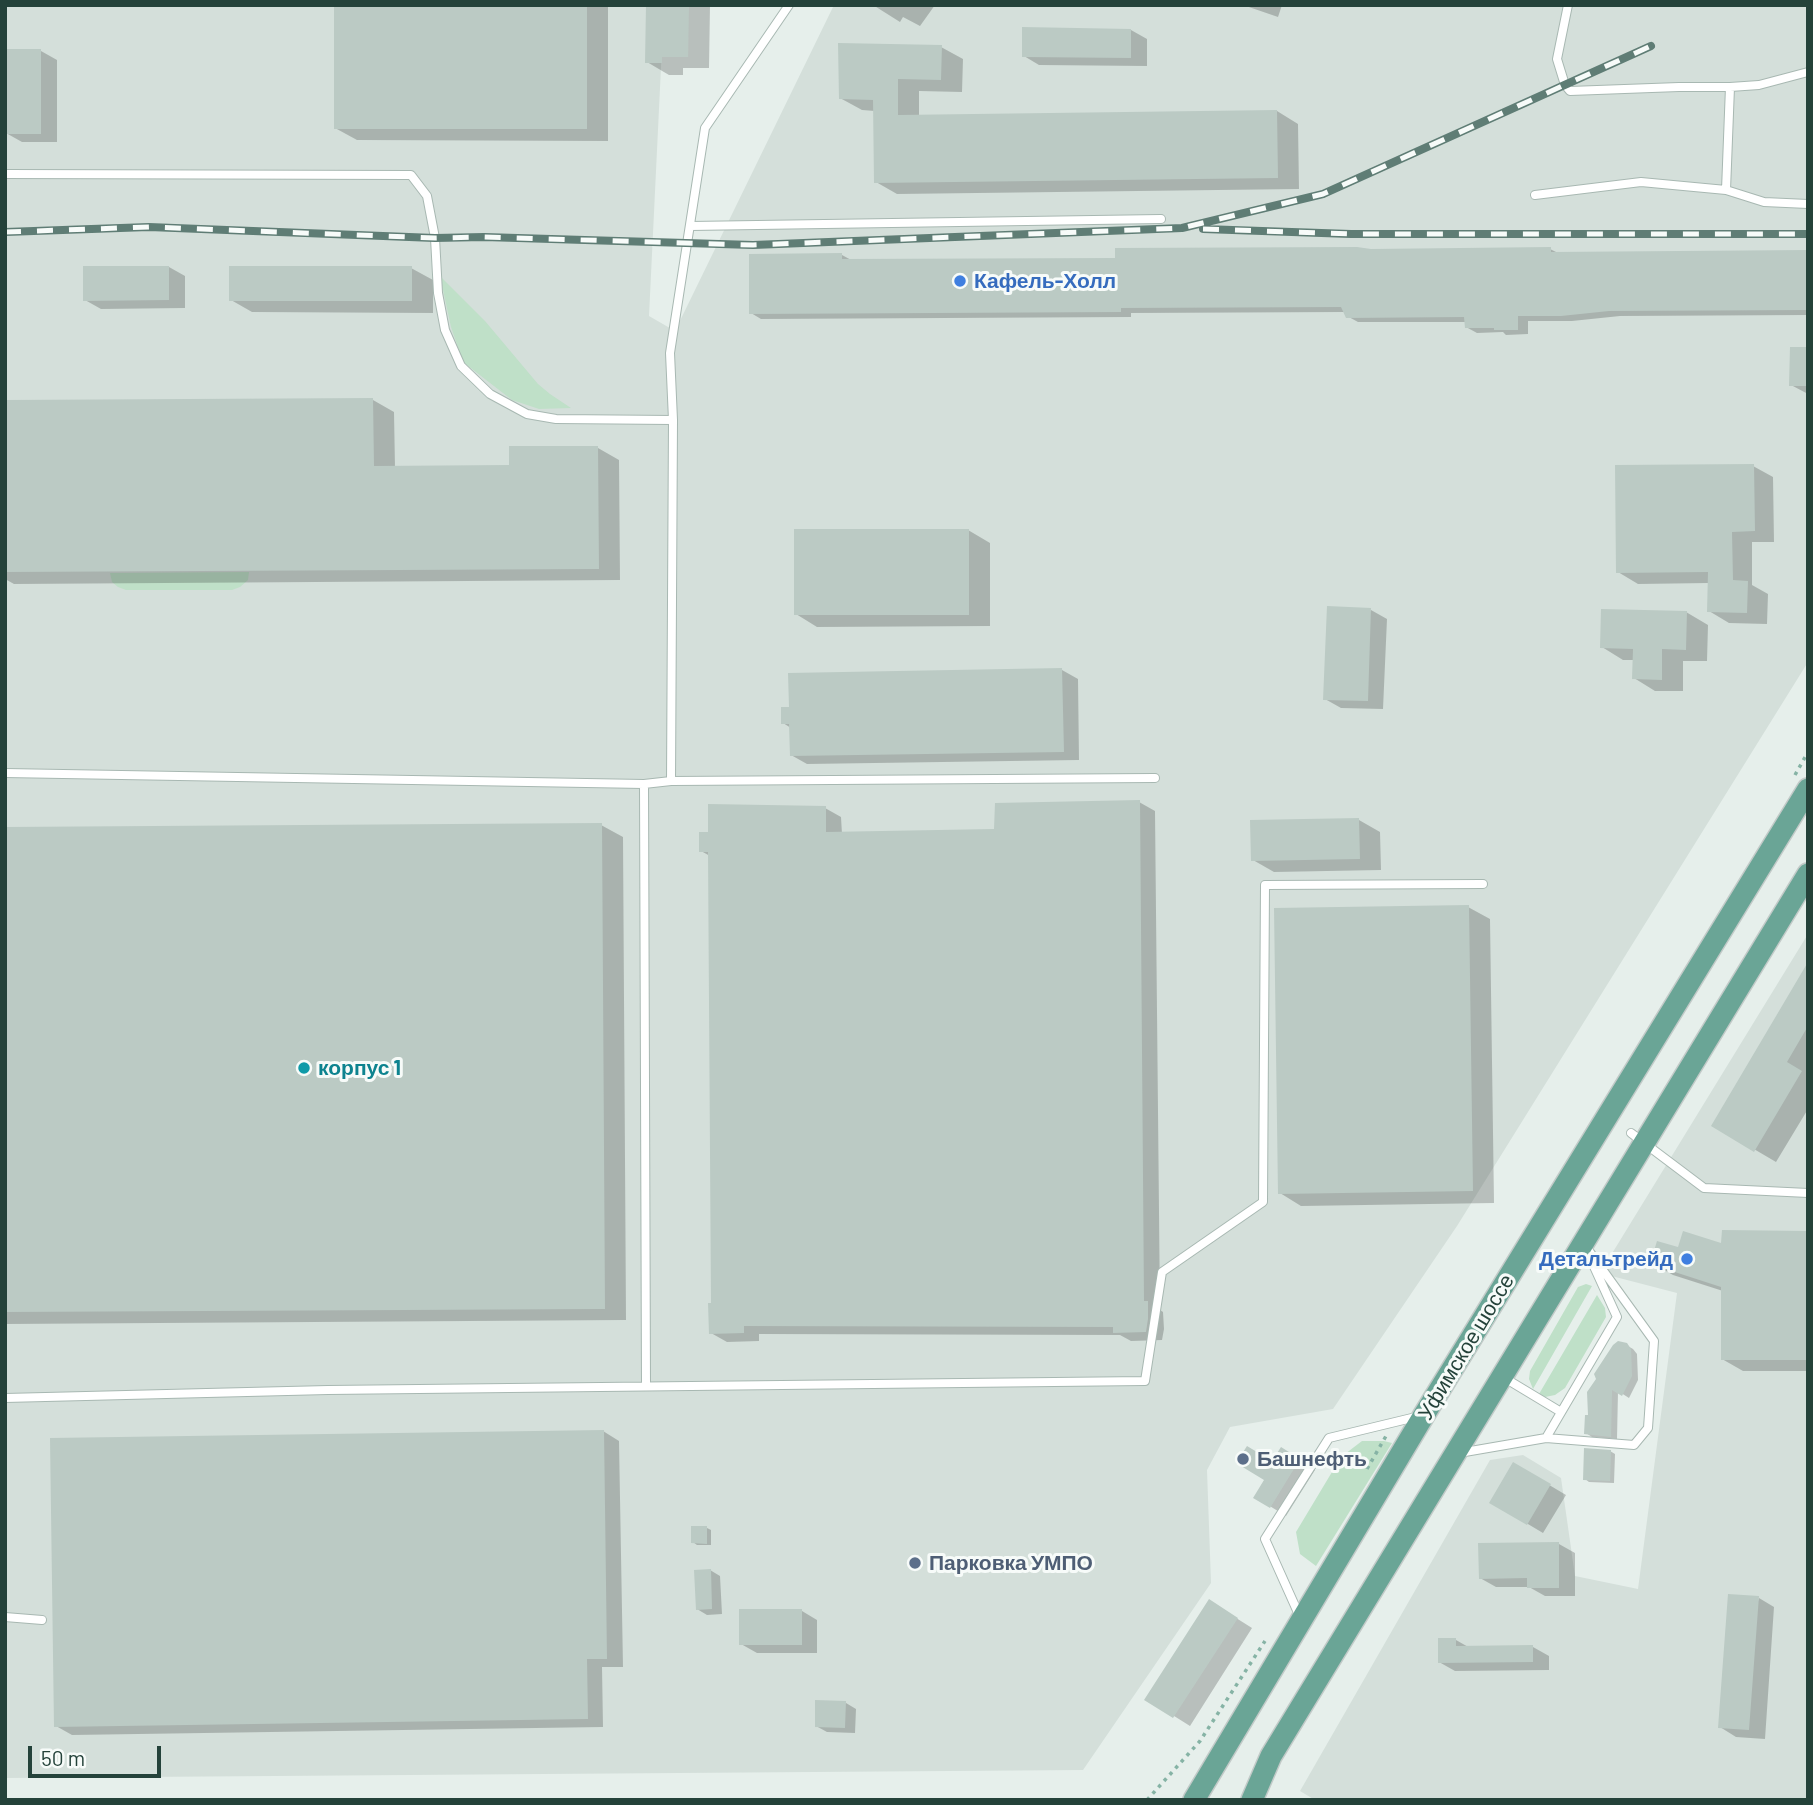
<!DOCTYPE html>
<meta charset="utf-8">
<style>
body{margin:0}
#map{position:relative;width:1813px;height:1805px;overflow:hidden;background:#e6efeb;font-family:Barlow,sans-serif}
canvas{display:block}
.frame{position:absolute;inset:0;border:7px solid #24423a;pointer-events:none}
.scale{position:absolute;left:28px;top:1746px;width:133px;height:32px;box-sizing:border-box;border:4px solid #24423a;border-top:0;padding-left:9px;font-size:21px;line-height:24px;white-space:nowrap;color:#24423a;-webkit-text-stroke:5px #f7fbf9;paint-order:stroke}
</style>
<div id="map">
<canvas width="1813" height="1805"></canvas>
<div class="frame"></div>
<div class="scale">50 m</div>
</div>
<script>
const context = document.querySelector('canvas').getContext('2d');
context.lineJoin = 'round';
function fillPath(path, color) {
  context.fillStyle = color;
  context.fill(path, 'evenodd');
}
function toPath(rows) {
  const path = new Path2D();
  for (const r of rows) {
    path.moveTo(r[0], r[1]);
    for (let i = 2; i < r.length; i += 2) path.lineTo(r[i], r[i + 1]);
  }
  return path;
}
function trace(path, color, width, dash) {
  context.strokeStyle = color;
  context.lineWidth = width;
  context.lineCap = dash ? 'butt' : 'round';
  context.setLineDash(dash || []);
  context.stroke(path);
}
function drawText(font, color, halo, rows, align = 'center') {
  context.font = font + ' Barlow,sans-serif';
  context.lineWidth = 6;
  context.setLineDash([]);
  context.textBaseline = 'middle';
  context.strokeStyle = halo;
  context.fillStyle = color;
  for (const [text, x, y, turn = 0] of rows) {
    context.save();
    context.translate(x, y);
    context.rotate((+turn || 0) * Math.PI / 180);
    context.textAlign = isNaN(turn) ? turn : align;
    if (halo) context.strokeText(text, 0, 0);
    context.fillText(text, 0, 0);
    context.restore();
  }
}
fillPath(toPath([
 [5,5,664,5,649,316,675,331,834,5,1808,5,1808,662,1457,1226,1333,1409,1230,1427,1207,1470,1211,1583,1083,1770,5,1778],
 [1808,934,1808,1800,1315,1800,1300,1791,1490,1460,1523,1455,1561,1478,1575,1576,1638,1589,1677,1293,1600,1273]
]), '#d4dfda');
fillPath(toPath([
 [440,276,485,321,538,384,550,394,571,408,539,409,512,400,463,362,451,327],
 [249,572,248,580,240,587,232,590,126,590,118,587,112,582,110,573],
 [1586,1284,1592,1286,1533,1389,1529,1379,1530,1371,1578,1287],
 [1597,1295,1605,1308,1606,1317,1565,1388,1555,1395,1545,1397,1539,1394],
 [1362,1441,1384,1441,1392,1443,1316,1566,1300,1554,1296,1532,1341,1457]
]), '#bfe0c8');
fillPath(toPath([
 [336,5,608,5,608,141,357,140,335,128],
 [647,5,710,5,709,68,683,68,683,75,669,75,647,62],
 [873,5,935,5,920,26,903,17,900,22],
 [1243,5,1282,5,1278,17],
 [1024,29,1131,30,1147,39,1147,66,1039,65,1024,56],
 [941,47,963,59,962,92,919,91,919,116,1277,111,1298,124,1299,189,897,194,876,182,875,111,862,110,840,98],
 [41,51,57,60,57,142,22,142,6,133],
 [1550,249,1558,253,1808,252,1808,315,1620,316,1572,321,1528,321,1528,334,1506,335,1503,332,1477,333,1466,327,1466,322,1358,322,1347,316,1345,312,1131,313,1131,317,761,319,751,313,842,255,853,261,1117,259,1371,251],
 [169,267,185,276,185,308,101,309,85,300],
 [411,268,433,280,433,313,252,312,231,300],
 [1808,349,1808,394,1791,385],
 [373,400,394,412,395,468,511,467,598,448,619,460,620,580,14,584,5,579,5,402],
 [1753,466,1773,477,1774,542,1752,542,1752,585,1768,594,1767,624,1729,623,1709,611,1709,583,1638,584,1618,572],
 [968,530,990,543,990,626,817,627,796,614],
 [1371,610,1387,619,1383,709,1341,708,1325,699],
 [1686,612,1708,625,1707,661,1683,661,1683,691,1655,691,1634,678,1634,660,1623,660,1602,647],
 [1062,670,1078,679,1079,760,807,764,791,755,791,728,783,723],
 [1139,802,1155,811,1160,1310,1163,1312,1164,1329,1162,1340,1131,1341,1120,1335,759,1334,759,1341,727,1342,711,1333,712,1304,710,856,701,851,709,833,825,808,841,817,842,834,996,830],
 [1359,820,1380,832,1381,870,1274,872,1253,860],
 [601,825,623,837,626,1320,5,1324,5,829],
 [1468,907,1490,919,1494,1203,1301,1206,1280,1193],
 [1808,965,1808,1109,1776,1162,1713,1125],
 [1808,1232,1808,1371,1743,1371,1722,1359,1723,1291,1673,1275,1652,1263,1679,1249],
 [1626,1345,1633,1349,1637,1354,1638,1380,1629,1398,1618,1391,1617,1439,1592,1437,1586,1433,1589,1416],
 [603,1431,619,1441,623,1667,602,1667,603,1727,72,1735,56,1726],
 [1281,1450,1315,1470,1286,1516,1255,1497],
 [1610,1451,1615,1454,1614,1483,1589,1482,1585,1479],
 [1514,1464,1566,1495,1543,1533,1491,1502],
 [707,1528,711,1530,711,1545,697,1545,693,1542],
 [1559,1544,1575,1553,1575,1596,1545,1596,1529,1587,1496,1587,1480,1578],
 [710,1570,720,1576,722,1614,707,1615,697,1609],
 [1759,1598,1774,1607,1765,1739,1736,1737,1720,1727],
 [802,1611,817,1620,817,1653,757,1653,741,1644],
 [1225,1611,1252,1628,1190,1726,1147,1699],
 [1456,1640,1470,1648,1533,1647,1549,1656,1549,1670,1455,1671,1439,1662],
 [846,1703,856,1709,855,1733,827,1732,816,1726]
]), '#0003');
fillPath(toPath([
 [334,5,587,5,587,129,334,129],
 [646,5,689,5,688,57,662,57,662,63,645,63],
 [1022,27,1131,29,1131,58,1022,57],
 [838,43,942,45,941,80,898,79,898,115,1277,110,1278,178,874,183,873,100,839,99],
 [5,49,41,49,41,134,5,134],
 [1357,247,1371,249,1551,247,1551,252,1808,250,1808,310,1609,311,1561,316,1518,316,1518,330,1494,330,1494,328,1465,328,1464,317,1346,318,1341,307,1121,308,1121,312,749,314,749,254,842,253,842,259,1115,258,1115,248],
 [83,266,169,266,169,300,83,301],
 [229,266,412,266,412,301,229,301],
 [1790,347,1808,347,1808,386,1789,386],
 [373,398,374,466,509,465,509,446,598,446,599,569,5,572,5,400],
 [1754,464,1755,531,1732,532,1733,580,1748,581,1747,613,1707,612,1708,572,1616,573,1615,465],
 [794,529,969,529,969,615,794,615],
 [1327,606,1371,608,1368,701,1323,700],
 [1601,609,1687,611,1686,650,1662,649,1662,680,1632,679,1633,649,1600,648],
 [1062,668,1064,752,790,756,789,724,781,724,781,707,789,707,788,673],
 [1140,800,1144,1301,1148,1301,1148,1319,1146,1332,1113,1333,1113,1327,744,1326,744,1333,709,1334,708,1303,711,1303,708,852,699,852,699,832,708,832,708,804,826,806,826,832,994,829,995,803],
 [1359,818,1360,859,1251,861,1250,820],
 [602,823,605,1309,5,1312,5,827],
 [1469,905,1473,1191,1278,1194,1274,908],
 [1808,962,1808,1026,1787,1062,1802,1071,1754,1152,1711,1126],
 [1722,1230,1808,1231,1808,1360,1721,1360,1721,1287,1650,1264,1657,1241,1678,1247,1683,1231,1721,1243],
 [1618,1341,1627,1343,1631,1349,1632,1376,1622,1396,1612,1390,1611,1437,1584,1434,1585,1415,1588,1415,1587,1392,1596,1379,1594,1374,1613,1345],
 [604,1430,607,1659,587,1659,588,1719,54,1727,50,1438],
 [1247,1446,1272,1461,1281,1447,1300,1459,1270,1508,1253,1498,1264,1480,1236,1463],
 [1584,1448,1611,1450,1610,1481,1583,1480],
 [1513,1462,1551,1484,1527,1525,1489,1503],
 [691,1526,707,1526,707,1544,691,1543],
 [1559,1542,1559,1588,1527,1588,1527,1578,1479,1579,1478,1543],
 [711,1569,712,1609,696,1610,694,1570],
 [1728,1594,1759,1596,1749,1730,1718,1728],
 [1209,1599,1238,1618,1173,1718,1144,1700],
 [739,1609,802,1609,802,1645,739,1645],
 [1438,1638,1456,1638,1456,1646,1533,1645,1533,1662,1438,1663],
 [815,1700,846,1701,845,1728,815,1727]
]), '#bbcac4');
const lane = toPath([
 [1568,5,1557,59,1565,85,1570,91,1679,87,1730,87,1759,85,1808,72],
 [1730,87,1726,190,1764,202,1808,204],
 [5,174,411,175,427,196,435,238,438,293,445,330,461,366,490,394,527,414,556,419,673,420],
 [1535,195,1641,182,1726,190],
 [690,226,1161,219],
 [5,773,644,784,671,781,1155,778],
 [671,781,673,420,670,353,705,128,789,5],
 [644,784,646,1386],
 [1631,1133,1704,1188,1808,1193],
 [1503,1377,1561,1412],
 [5,1398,328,1390,1145,1381,1162,1272,1263,1202,1265,885,1483,884],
 [1546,1438,1634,1445,1648,1428,1654,1341,1584,1244],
 [1459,1453,1546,1438,1617,1317,1591,1260],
 [5,1617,42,1620],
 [1300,1617,1265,1539,1329,1438,1420,1416]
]);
const primary = toPath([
 [1194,1800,1424,1415,1808,789],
 [1252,1800,1271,1756,1808,874]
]);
trace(lane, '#a8b8b2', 10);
trace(primary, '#c2cac8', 24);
trace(toPath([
 [1795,775,1808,752],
 [1367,1469,1386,1436],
 [1147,1800,1200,1741,1265,1641]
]), '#86b3a5', 3.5, [3.5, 5]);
trace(lane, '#fff', 8);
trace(primary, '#6aa596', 21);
const rail = toPath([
 [1203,229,1351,234,1808,234],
 [5,232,149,227,435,238,484,237,753,245,1182,228,1323,194,1651,46]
]);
trace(rail, '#5f7d75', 8);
trace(rail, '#f7fbf9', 5, [16]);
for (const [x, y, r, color] of [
 [960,281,7,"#3f7fe0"],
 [304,1068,7,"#0f9aa8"],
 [1687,1259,7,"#3f7fe0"],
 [1243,1459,7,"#5c6f8a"],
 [915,1563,7,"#5c6f8a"]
]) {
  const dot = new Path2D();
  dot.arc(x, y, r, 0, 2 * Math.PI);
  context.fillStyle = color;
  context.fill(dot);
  trace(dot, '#f7fbf9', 2.5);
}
drawText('bold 21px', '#366cbe', '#f7fbf9', [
 ["Кафель-Холл",974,281],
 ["Детальтрейд",1673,1259,"right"]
], 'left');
drawText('bold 21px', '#0d838f', '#f7fbf9', [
 ["корпус 1",318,1068]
], 'left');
drawText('21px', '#24423a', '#f7fbf9', [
 ["Уфимское шоссе",1466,1347,-59]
]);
drawText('bold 21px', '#4e5e75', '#f7fbf9', [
 ["Башнефть",1257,1459],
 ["Парковка УМПО",929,1563]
], 'left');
</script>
